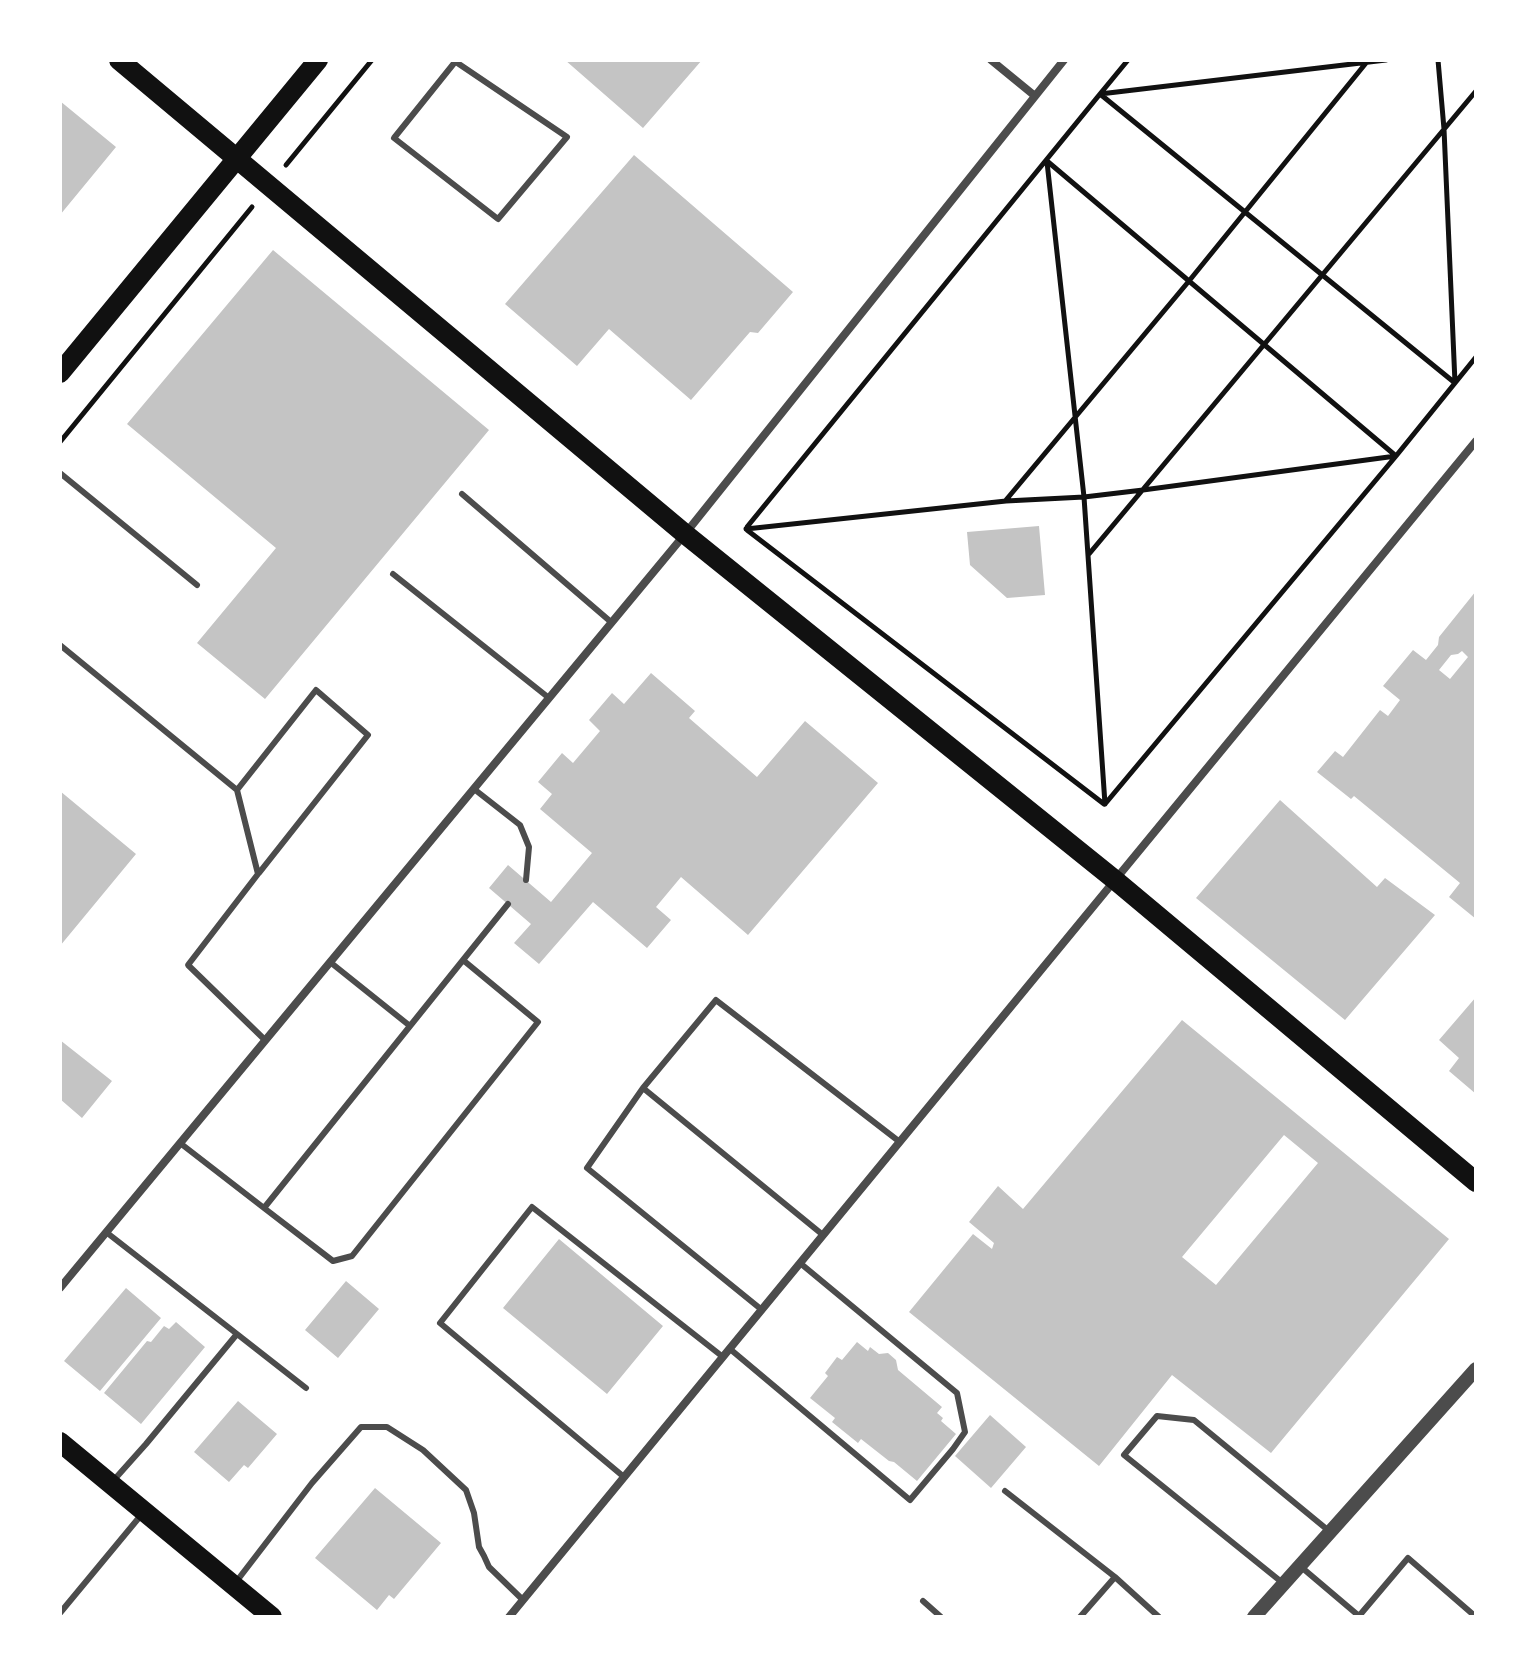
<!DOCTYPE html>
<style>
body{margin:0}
#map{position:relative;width:1536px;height:1677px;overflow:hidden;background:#fff;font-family:"Asap Condensed",sans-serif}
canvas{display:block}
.frame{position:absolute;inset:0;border:62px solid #fff;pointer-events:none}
</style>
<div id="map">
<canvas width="1536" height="1677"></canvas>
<div class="frame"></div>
</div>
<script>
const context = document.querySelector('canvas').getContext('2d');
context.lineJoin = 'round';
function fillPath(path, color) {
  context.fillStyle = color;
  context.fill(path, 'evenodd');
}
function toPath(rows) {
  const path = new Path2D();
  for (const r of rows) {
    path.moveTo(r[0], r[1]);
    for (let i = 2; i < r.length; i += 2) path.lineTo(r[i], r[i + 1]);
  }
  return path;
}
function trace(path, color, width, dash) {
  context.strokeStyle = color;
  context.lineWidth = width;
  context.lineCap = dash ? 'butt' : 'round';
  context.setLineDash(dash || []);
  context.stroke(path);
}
fillPath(toPath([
 [565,60,702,60,643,128],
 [60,101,116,147,60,215],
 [634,155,793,292,758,333,750,332,691,400,609,329,577,366,505,304],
 [273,250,489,430,265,699,197,643,276,548,127,424],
 [1039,526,1045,595,1007,598,970,565,967,532],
 [1476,591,1476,919,1449,897,1460,883,1354,796,1351,799,1317,772,1335,751,1343,757,1380,710,1388,716,1400,700,1383,686,1413,650,1426,660,1438,645,1439,637],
 [1462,651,1468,657,1450,679,1439,670,1451,655,1458,654],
 [651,673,695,711,689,718,757,777,805,721,878,783,748,935,681,877,656,907,671,920,647,948,593,902,539,964,514,943,531,924,489,888,508,865,551,902,592,853,540,809,552,794,538,782,562,753,573,763,600,731,589,720,612,693,624,704],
 [60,791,136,854,60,946],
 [1280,800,1377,887,1385,878,1435,915,1345,1020,1196,898],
 [1476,997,1476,1094,1449,1071,1459,1058,1439,1040],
 [1182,1020,1449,1239,1271,1453,1172,1375,1099,1466,909,1312,973,1234,992,1249,994,1243,969,1222,998,1186,1023,1209],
 [1284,1135,1318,1163,1216,1285,1182,1257],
 [60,1040,112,1081,82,1118,60,1099],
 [559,1239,663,1326,607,1394,503,1308],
 [346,1281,379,1309,338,1358,305,1330],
 [126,1288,161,1318,100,1391,64,1361],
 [176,1322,205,1347,141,1424,104,1393,147,1341,151,1342,164,1326,169,1329],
 [857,1342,868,1351,870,1347,879,1354,888,1353,896,1360,898,1370,942,1407,937,1413,943,1418,941,1421,956,1434,917,1481,894,1462,889,1461,861,1439,858,1443,832,1422,835,1418,810,1398,828,1376,825,1373,837,1357,842,1360],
 [238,1401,277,1434,248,1468,244,1465,229,1482,194,1452],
 [990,1415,1026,1447,991,1488,955,1456],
 [375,1488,441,1543,394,1599,389,1595,377,1610,315,1558]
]), '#c4c4c4');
trace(toPath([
 [1128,60,1100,94,1455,383,1476,357],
 [1047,161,1396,456,1105,804],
 [1047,162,1084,497,1105,804],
 [286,165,372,60],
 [60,442,252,207],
 [1006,500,1189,281,1366,63],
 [747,527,1100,94,1386,60],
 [746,529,1006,501,1084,497,1143,490,1396,456,1455,383,1444,129,1438,60],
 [747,530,1104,804],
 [1089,554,1476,91]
]), '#111', 5);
trace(toPath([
 [453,60,567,137,498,219,394,138,455,62],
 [60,473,197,585],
 [462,494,611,622],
 [393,574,549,698],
 [60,645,237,790,258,874,188,965,265,1040],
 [474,789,520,825,529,847,526,880],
 [237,790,316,690,368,735,259,873],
 [463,960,508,904],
 [330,962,410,1026],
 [643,1088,587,1168,762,1310],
 [180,1143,264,1208,333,1261,352,1256,538,1022,463,960,264,1208],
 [106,1232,237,1334,146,1444,113,1481],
 [823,1235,643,1088,716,1000,900,1142],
 [237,1334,306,1388],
 [730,1349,910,1500,953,1449,965,1432,957,1393,800,1263],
 [624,1477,440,1323,532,1207,723,1357],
 [1005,1491,1115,1577,1159,1617],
 [1300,1566,1359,1616,1408,1558,1476,1617],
 [236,1582,312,1483,361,1427,387,1427,423,1450,466,1490,474,1513,479,1547,484,1556,489,1567,523,1600],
 [1284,1584,1124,1455,1157,1416,1194,1420,1329,1531],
 [923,1601,941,1617],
 [60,1613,142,1514],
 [1080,1617,1115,1577]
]), '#4c4c4c', 6);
trace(toPath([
 [991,60,1035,96],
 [60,1288,685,534,1064,60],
 [509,1617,1476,441]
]), '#4c4c4c', 8);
trace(toPath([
 [1254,1617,1476,1369]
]), '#4c4c4c', 14);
trace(toPath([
 [119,60,685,534,1115,880,1476,1182],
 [60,373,318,60],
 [60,1442,272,1617]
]), '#111', 20);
</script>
